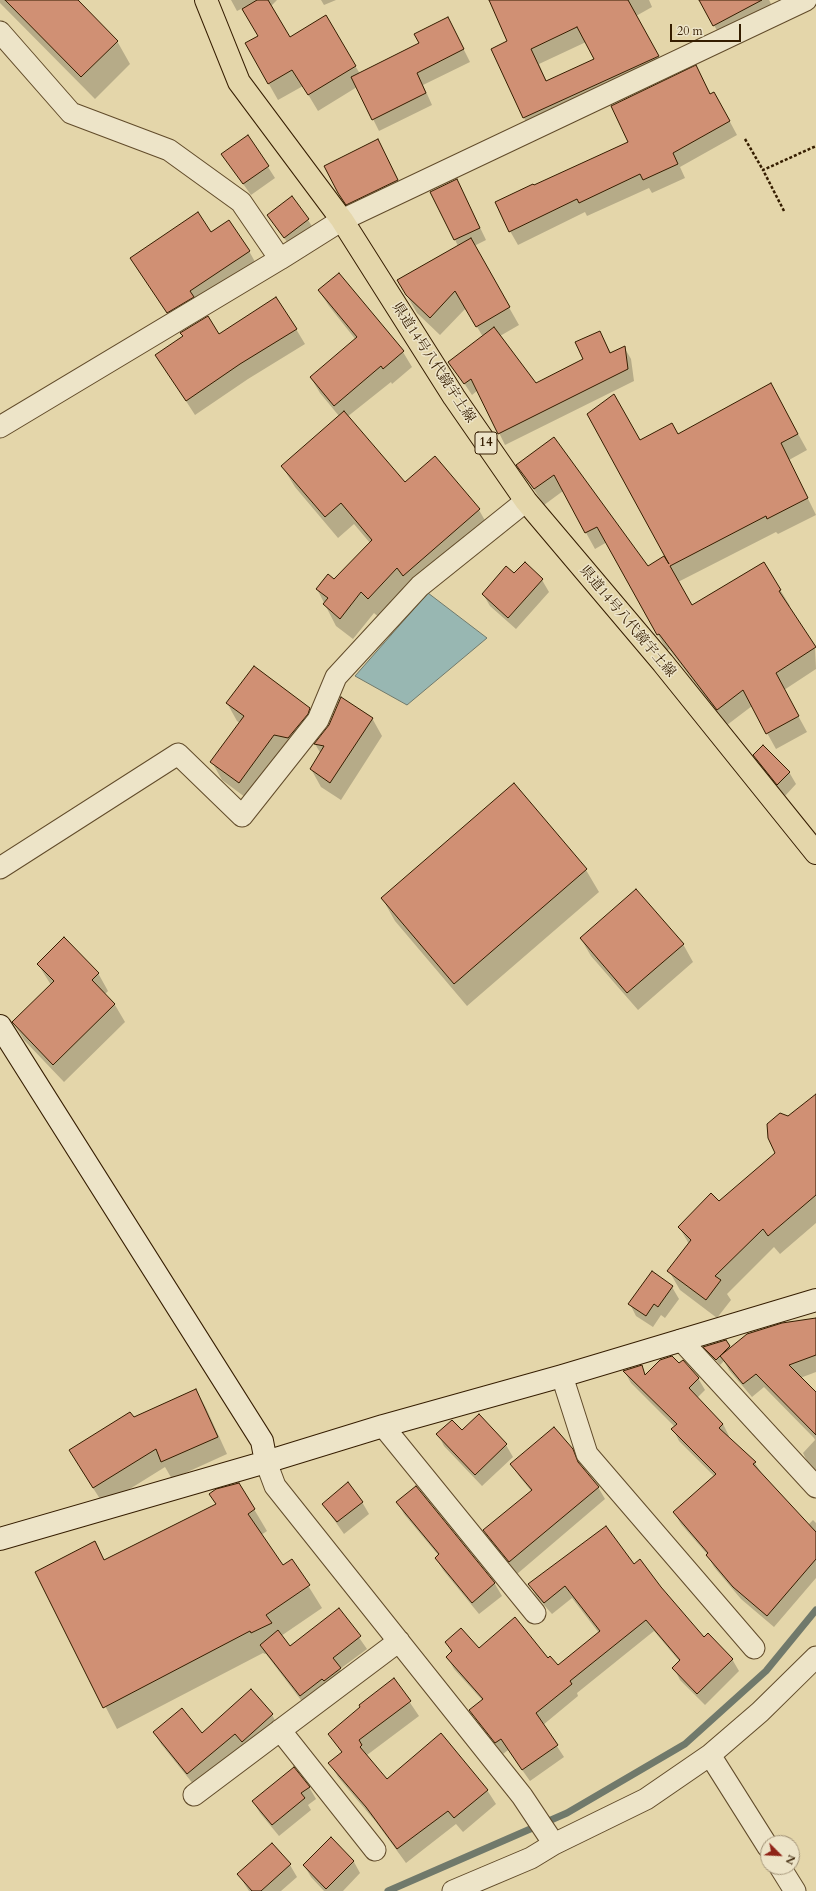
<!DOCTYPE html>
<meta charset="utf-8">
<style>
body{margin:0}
#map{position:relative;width:816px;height:1891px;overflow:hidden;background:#e4d6aa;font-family:Cardo,serif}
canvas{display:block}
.north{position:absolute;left:760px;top:1835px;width:40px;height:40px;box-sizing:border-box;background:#ede4c8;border:1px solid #a39478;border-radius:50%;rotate:114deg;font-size:11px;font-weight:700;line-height:16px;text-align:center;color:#351d00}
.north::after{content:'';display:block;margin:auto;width:14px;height:18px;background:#8f2418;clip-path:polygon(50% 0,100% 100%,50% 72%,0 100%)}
.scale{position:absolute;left:670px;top:24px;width:71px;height:18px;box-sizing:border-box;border:2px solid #351d00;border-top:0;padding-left:5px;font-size:12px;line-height:14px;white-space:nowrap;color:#351d00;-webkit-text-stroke:3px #ede4c8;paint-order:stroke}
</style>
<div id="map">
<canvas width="816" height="1891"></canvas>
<div class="north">N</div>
<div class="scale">20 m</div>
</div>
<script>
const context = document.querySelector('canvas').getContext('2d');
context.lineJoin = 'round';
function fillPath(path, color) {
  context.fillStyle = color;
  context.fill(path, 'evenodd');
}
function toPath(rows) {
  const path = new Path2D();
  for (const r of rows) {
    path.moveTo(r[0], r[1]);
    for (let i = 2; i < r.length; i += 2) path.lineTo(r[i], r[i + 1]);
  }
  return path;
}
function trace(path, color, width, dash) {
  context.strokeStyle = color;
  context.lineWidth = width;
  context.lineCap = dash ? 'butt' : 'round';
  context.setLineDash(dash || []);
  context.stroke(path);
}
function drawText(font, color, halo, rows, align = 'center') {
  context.font = font + ' Cardo,"Noto Serif JP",serif';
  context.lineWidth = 3;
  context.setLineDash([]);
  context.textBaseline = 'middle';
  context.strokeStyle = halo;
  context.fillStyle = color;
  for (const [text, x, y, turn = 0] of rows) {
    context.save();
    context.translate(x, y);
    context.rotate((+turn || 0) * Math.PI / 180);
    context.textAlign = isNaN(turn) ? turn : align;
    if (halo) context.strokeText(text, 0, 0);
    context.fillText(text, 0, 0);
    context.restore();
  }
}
const water = toPath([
 [428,593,487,638,407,705,355,676,428,593]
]);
fillPath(water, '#98b7b2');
trace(water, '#70796b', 1);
fillPath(toPath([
 [0,0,77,0,117,41,130,64,95,99,0,3],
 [231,0,277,0,271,6,290,38,326,16,360,74,420,44,448,18,470,62,423,85,432,105,379,131,357,87,318,111,303,86,278,100,246,44,259,36,243,8,237,11],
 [321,0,336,0,324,5],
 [490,0,649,0,652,7,636,16,667,72,532,133,524,118,492,49,509,42],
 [586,42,595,59,547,82,539,64],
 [700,0,769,0,777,15,724,43],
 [696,66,711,95,722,107,737,135,680,167,685,178,652,193,649,188,587,216,585,212,518,245,510,231,533,187,629,143],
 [222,154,268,167,275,178,251,195],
 [387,158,407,198,349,211,339,193],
 [432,192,463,192,486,240,474,246,519,325,500,336,535,385,584,360,600,332,611,353,624,347,631,359,634,381,505,445,478,390,472,395,450,362,483,337,466,308,440,335,417,313,398,280,458,246],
 [268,215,308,220,315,231,292,249],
 [211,234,249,251,259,269,178,330,131,258],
 [319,291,403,352,412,367,392,384,391,382,347,417,405,483,435,458,479,510,491,531,381,619,374,613,353,639,336,626,317,589,334,580,370,543,354,524,338,538,295,487,282,466,339,416,320,393,311,378,356,340,329,306],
 [296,329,305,344,248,379,195,415,157,356,219,335],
 [780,401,807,450,789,460,816,515,778,534,776,532,678,582,692,606,764,563,790,606,788,607,815,647,816,669,784,690,807,732,776,749,752,706,727,725,669,649,667,651,607,542,595,549,563,491,544,505,518,465,554,438,647,568,668,564,670,564,640,441,678,435],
 [525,564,542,580,549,592,516,629,490,606,483,594,514,575],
 [227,703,309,708,320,726,249,800,222,780,212,762,240,723,237,721],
 [372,718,382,736,341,800,321,787,311,769,321,754,315,744,330,725],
 [754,755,789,772,796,784,785,796,761,767],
 [586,870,599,892,467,1006,395,921,382,898],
 [581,939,683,944,693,962,638,1010,591,956],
 [38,964,98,973,108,991,105,994,115,1005,125,1022,64,1082,24,1040,13,1022,51,985],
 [816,1095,816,1223,780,1254,774,1247,727,1294,731,1300,717,1318,680,1290,669,1271,689,1244,679,1227,719,1203,777,1154,788,1117],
 [672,1287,679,1299,665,1318,661,1315,653,1327,636,1316,630,1304],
 [816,1319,816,1372,800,1378,816,1394,816,1472,810,1467,803,1453,815,1440,814,1438,764,1387,752,1397,729,1370,724,1361,720,1365,705,1347,729,1347,731,1349],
 [641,1366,646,1375,698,1378,705,1390,697,1398,723,1424,729,1436,728,1437,755,1463,762,1474,808,1525,813,1520,816,1523,816,1578,774,1627,741,1599,714,1567,707,1554,681,1524,674,1512,715,1477,679,1441,673,1429,675,1427,631,1383,624,1371],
 [196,1390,206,1408,227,1454,172,1479,165,1467,104,1505,80,1468,134,1419],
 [479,1416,506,1445,513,1457,482,1486,444,1446,438,1434,462,1432],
 [572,1450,581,1467,598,1487,605,1499,517,1574,491,1542,484,1530,532,1492,519,1476,512,1464],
 [239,1484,267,1531,261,1535,283,1566,292,1560,322,1608,281,1636,289,1647,339,1609,367,1649,340,1669,347,1681,307,1708,266,1654,265,1654,263,1653,117,1729,36,1572,94,1542,105,1561,217,1504],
 [416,1487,495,1584,502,1596,479,1614,443,1570,436,1558,439,1556,404,1514,398,1503],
 [362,1502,369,1514,344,1534,323,1504],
 [634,1565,661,1588,704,1638,732,1659,739,1671,705,1705,680,1680,674,1668,680,1662,654,1631,577,1693,578,1696,543,1725,564,1757,530,1781,508,1750,503,1754,478,1722,471,1710,483,1701,454,1669,447,1657,452,1653,446,1642,479,1649,548,1659,557,1667,599,1633,572,1598,552,1614,536,1596,530,1584],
 [394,1679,419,1716,367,1755,387,1781,487,1790,496,1804,463,1832,456,1824,406,1863,376,1822,338,1777,330,1763,342,1753,329,1734],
 [251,1690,272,1715,279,1727,249,1754,242,1746,194,1785,161,1744,154,1732,202,1734],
 [309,1787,316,1799,308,1805,311,1810,279,1836,260,1813,253,1801],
 [331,1839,354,1862,360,1873,343,1891,324,1891,311,1877,304,1865],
 [271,1844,290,1865,297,1877,281,1891,249,1891,238,1874]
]), '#0003');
trace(toPath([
 [388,1891,567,1813,685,1744,766,1671,816,1610]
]), '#70796b', 7);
const building = toPath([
 [5,0,78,0,118,41,81,77,5,0],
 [257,0,268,0,290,37,326,15,356,66,308,95,292,70,268,84,245,43,258,36,242,9,257,0],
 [489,0,628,0,659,56,523,118,491,49,507,41,489,0],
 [577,27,594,59,546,81,531,49,577,27],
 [699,0,762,0,713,26,699,0],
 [448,17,464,49,417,73,426,93,372,120,351,77,419,43,414,34,448,17],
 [696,65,710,94,714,92,730,121,673,153,678,164,643,180,640,174,579,203,577,199,509,232,495,202,533,184,534,185,628,142,611,106,696,65],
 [248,135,269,166,243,184,221,154,248,135],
 [378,139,398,180,346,205,338,193,324,166,378,139],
 [457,179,480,228,454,240,430,192,457,179],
 [292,196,309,219,284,238,267,215,292,196],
 [198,212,211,232,229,220,250,251,190,291,194,297,167,313,130,258,198,212],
 [471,238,510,307,476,327,455,291,430,318,406,295,397,280,471,238],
 [339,273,404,351,383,369,381,366,334,406,310,377,357,337,318,290,339,273],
 [276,297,297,329,240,364,186,401,155,355,183,336,180,333,208,316,219,334,276,297],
 [494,327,536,383,583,359,575,342,600,331,610,353,625,346,628,369,498,434,471,379,464,384,448,362,494,327],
 [771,383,798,434,781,443,808,498,767,519,766,516,670,566,692,605,764,562,781,590,779,591,816,647,776,673,799,716,766,734,743,690,717,710,659,634,657,635,597,527,585,533,554,475,534,489,516,465,554,437,648,566,664,556,669,564,587,414,614,394,640,440,672,423,678,434,771,383],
 [344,411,405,482,435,456,480,509,403,576,397,568,368,599,361,592,340,619,323,604,328,598,316,589,328,574,334,579,372,540,341,503,325,517,281,466,344,411],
 [525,562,543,579,508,618,482,594,506,566,514,573,525,562],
 [254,666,310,708,308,714,288,738,274,735,239,783,210,762,244,716,226,703,254,666],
 [341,697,373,718,330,783,310,769,324,746,314,744,329,725,341,697],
 [763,745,790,772,777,785,753,755,763,745],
 [514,783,587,869,454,984,381,898,514,783],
 [636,889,684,944,627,993,580,938,636,889],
 [64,937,99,973,92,980,115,1004,53,1065,12,1022,54,981,37,964,64,937],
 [816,1094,816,1195,768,1236,763,1229,715,1276,721,1280,706,1300,667,1271,691,1240,678,1227,711,1193,719,1201,775,1153,768,1138,767,1124,780,1113,788,1116,816,1094],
 [652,1271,673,1286,658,1307,654,1304,646,1316,628,1304,652,1271],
 [816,1318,816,1355,789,1365,816,1392,816,1435,756,1374,743,1384,720,1356,747,1334,782,1323,816,1318],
 [726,1340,730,1346,716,1360,703,1347,726,1340],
 [672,1356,679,1363,683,1360,699,1378,689,1388,723,1424,719,1428,756,1462,753,1464,816,1532,816,1559,767,1616,733,1587,706,1555,708,1553,673,1512,716,1474,671,1429,677,1424,623,1371,642,1365,645,1375,660,1360,672,1356],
 [196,1389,218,1437,161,1462,156,1449,93,1488,69,1450,130,1412,134,1417,196,1389],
 [479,1414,507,1444,475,1475,436,1434,452,1420,462,1430,479,1414],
 [554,1427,573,1449,578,1462,599,1487,509,1562,483,1530,532,1490,510,1464,554,1427],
 [348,1482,363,1502,337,1522,322,1504,348,1482],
 [239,1483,255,1509,248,1514,283,1565,292,1559,310,1585,266,1615,272,1623,251,1633,250,1631,103,1708,35,1572,95,1541,104,1560,216,1504,209,1494,216,1489,239,1483],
 [416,1486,495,1583,472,1603,435,1558,439,1554,396,1502,416,1486],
 [606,1526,634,1564,640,1559,661,1587,704,1637,708,1633,733,1659,697,1694,672,1668,680,1660,646,1620,570,1681,572,1684,536,1713,558,1745,522,1770,501,1739,495,1743,469,1710,483,1699,446,1657,452,1651,445,1642,461,1628,479,1648,515,1617,548,1658,550,1656,558,1665,600,1631,565,1586,544,1603,528,1584,606,1526],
 [339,1608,361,1636,333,1658,341,1668,324,1681,322,1679,300,1696,260,1645,278,1630,290,1646,339,1608],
 [394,1678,411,1701,359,1740,362,1745,360,1747,387,1779,441,1733,488,1790,454,1818,448,1811,397,1849,366,1807,328,1763,342,1752,328,1734,360,1707,359,1705,394,1678],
 [251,1689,273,1714,242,1742,235,1734,187,1774,153,1732,182,1708,202,1733,251,1689],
 [294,1767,310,1787,301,1793,305,1798,272,1825,252,1801,294,1767],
 [331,1837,354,1861,326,1889,303,1865,331,1837],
 [272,1843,291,1864,261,1891,252,1891,237,1874,272,1843]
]);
fillPath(building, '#d09074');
trace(building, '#351d00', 1);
const street = toPath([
 [0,32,71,113,169,150,241,202,280,259,342,220,806,0],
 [0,427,280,259],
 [0,868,178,754,242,816,318,720,336,677,420,586,526,501],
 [681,1340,816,1487],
 [562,1376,587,1454,754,1648],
 [383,1426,535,1613],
 [266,1462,275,1486,522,1796,554,1844],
 [280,1730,375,1850],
 [710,1755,768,1847],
 [194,1795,399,1641],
 [780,1867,795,1891],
 [453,1891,531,1858,554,1844,646,1799,710,1755,760,1712,816,1657]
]);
const secondary = toPath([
 [0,1026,262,1441,266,1462],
 [0,1539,266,1462,383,1426,562,1376,816,1300]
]);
const primary = toPath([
 [206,0,239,82,342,220,454,397,526,501,663,663,816,853]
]);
trace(street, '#614b2a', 23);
trace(secondary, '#351d00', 24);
trace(primary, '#351d00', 24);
trace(toPath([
 [745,139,763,170],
 [784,211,763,170,816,146]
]), '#351d00', 2.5, [3, 2]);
trace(street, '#ede4c8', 21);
trace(secondary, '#ede4c8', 22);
trace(primary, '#e4d6aa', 22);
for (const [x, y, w] of [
 [486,443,22]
]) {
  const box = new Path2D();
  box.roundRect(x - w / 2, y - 11, w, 22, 3);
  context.fillStyle = '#ede4c8';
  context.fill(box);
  trace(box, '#351d00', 1);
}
drawText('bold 13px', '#351d00', null, [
 ["14",486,443]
]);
drawText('14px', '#351d00', '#ede4c8', [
 ["県道14号八代鏡宇土線",433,363,57],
 ["県道14号八代鏡宇土線",627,622,50]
]);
</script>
